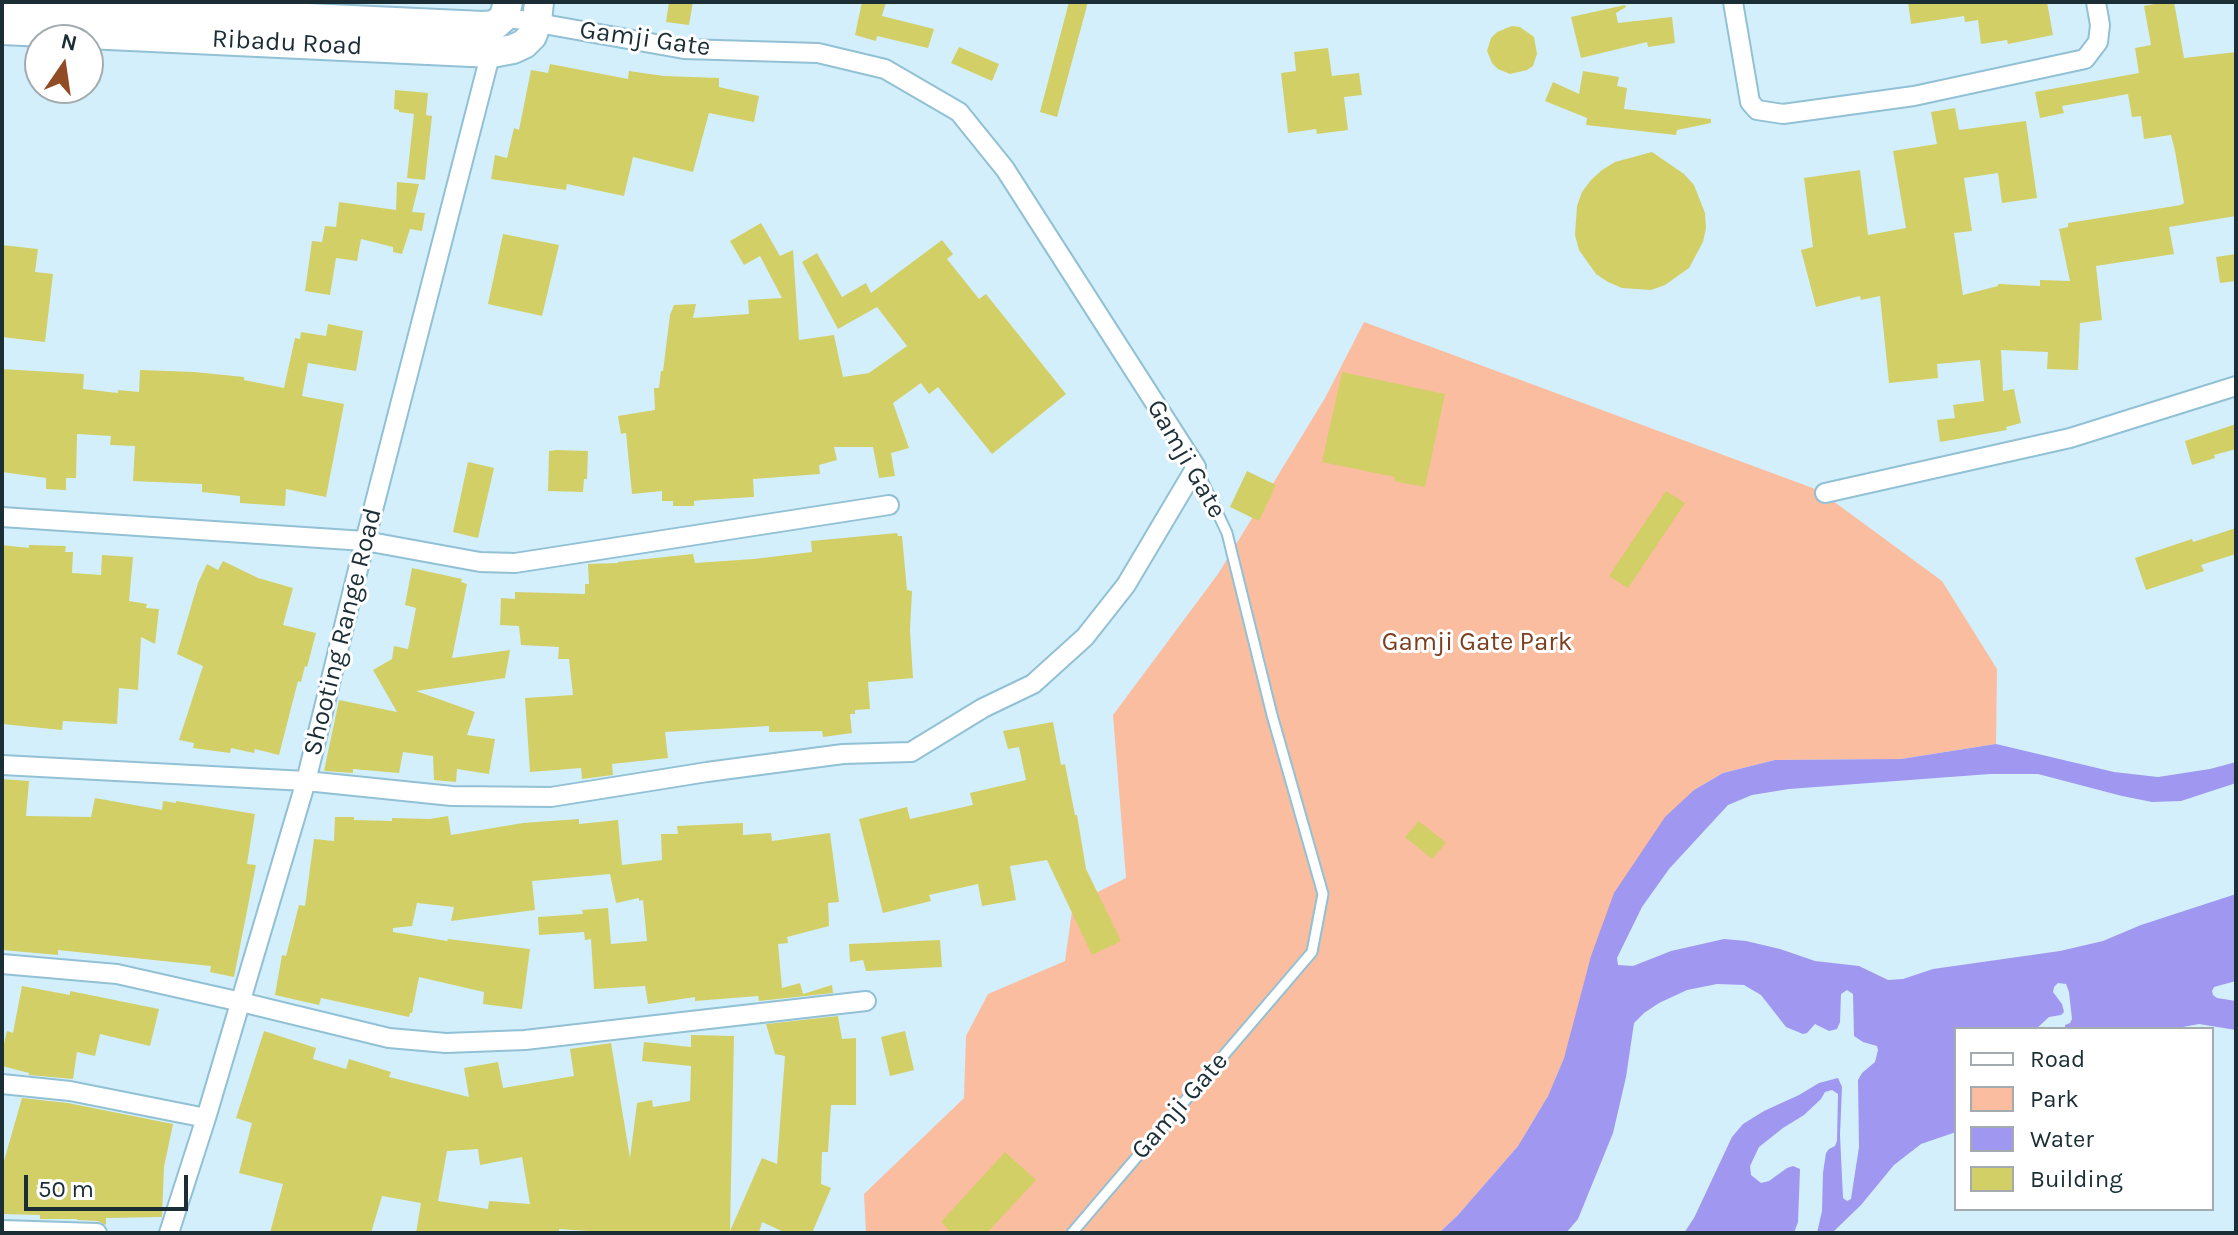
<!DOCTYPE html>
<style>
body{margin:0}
#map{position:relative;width:2238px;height:1235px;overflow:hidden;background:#d3effb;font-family:Karla,sans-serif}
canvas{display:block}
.frame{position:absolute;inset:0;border:4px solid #1b2e36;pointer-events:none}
.legend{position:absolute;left:1954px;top:1027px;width:260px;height:184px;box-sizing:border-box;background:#fff;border:2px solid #a4abaf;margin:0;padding:10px 14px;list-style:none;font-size:24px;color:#1b2e36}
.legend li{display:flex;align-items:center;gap:16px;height:40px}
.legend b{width:40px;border:2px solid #a4abaf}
.north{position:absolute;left:24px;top:24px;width:80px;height:80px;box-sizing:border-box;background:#fff;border:2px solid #a4abaf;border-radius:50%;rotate:13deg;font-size:22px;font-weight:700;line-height:32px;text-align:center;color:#1b2e36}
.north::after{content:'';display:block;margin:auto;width:28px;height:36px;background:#924c25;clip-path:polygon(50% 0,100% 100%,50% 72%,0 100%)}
.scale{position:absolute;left:24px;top:1175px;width:164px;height:36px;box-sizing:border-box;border:4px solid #1b2e36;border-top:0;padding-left:10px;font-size:24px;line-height:28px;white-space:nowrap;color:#1b2e36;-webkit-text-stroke:6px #fff;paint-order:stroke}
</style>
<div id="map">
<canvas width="2238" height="1235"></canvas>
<div class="frame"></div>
<ul class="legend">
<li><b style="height:10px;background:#fff"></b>Road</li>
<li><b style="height:22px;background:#fbbd9f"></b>Park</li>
<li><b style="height:22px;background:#a097f0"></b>Water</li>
<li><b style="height:22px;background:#d2cf67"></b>Building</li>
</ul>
<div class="north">N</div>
<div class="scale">50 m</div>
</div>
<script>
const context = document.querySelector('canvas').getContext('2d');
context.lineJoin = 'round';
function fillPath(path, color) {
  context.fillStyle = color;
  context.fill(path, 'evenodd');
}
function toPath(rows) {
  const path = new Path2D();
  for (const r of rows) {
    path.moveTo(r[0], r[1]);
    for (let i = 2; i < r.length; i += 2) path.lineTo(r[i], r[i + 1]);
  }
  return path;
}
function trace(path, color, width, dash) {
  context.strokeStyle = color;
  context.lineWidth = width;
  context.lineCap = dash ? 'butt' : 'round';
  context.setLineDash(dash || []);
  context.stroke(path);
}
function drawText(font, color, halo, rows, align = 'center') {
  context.font = font + ' Karla,sans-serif';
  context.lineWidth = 6;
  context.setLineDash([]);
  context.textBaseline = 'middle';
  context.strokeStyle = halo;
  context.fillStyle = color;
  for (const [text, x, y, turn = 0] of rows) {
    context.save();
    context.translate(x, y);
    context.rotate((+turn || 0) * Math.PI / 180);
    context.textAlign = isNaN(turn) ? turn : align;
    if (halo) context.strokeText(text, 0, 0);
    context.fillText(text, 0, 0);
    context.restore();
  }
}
fillPath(toPath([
 [1364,322,1818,490,1942,581,1997,669,1996,744,1901,759,1775,760,1723,773,1694,790,1564,1058,1548,1096,1518,1146,1458,1215,1439,1233,866,1233,864,1194,964,1098,966,1036,988,994,1065,961,1073,904,1126,878,1113,715,1218,574,1325,398]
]), '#fbbd9f');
fillPath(toPath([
 [1996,744,2114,772,2158,777,2210,769,2236,762,2236,783,2181,801,2152,802,2122,796,2038,774,1990,774,1789,789,1752,795,1728,805,1669,869,1642,907,1617,958,1618,965,1633,966,1671,951,1724,939,1746,941,1780,949,1815,961,1859,966,1888,980,1903,979,1933,969,2060,951,2103,941,2141,925,2236,894,2236,981,2214,987,2212,991,2213,995,2217,998,2236,1001,2236,1030,2199,1024,2172,1029,2065,1029,2065,1025,2070,1023,2072,1019,2069,992,2066,984,2058,983,2054,987,2053,992,2062,1004,2064,1012,2061,1015,2049,1017,2036,1029,1956,1029,1956,1132,1921,1144,1894,1165,1861,1205,1832,1233,1817,1233,1822,1211,1823,1173,1826,1153,1829,1149,1835,1146,1837,1141,1838,1094,1832,1090,1825,1092,1821,1099,1804,1115,1783,1128,1759,1147,1750,1166,1751,1175,1761,1183,1769,1181,1787,1168,1793,1166,1800,1169,1798,1222,1794,1233,1684,1233,1694,1218,1732,1137,1743,1124,1764,1111,1799,1095,1819,1083,1838,1078,1842,1087,1840,1135,1843,1198,1847,1201,1851,1199,1859,1147,1858,1080,1862,1073,1875,1062,1878,1050,1877,1046,1863,1042,1854,1036,1853,994,1847,990,1841,994,1840,1022,1837,1029,1829,1031,1815,1024,1807,1033,1803,1034,1786,1027,1761,995,1744,985,1717,984,1687,990,1659,1003,1644,1013,1634,1023,1626,1077,1613,1133,1578,1219,1566,1233,1439,1233,1458,1215,1518,1146,1548,1096,1564,1058,1591,956,1614,893,1665,817,1694,790,1723,773,1775,760,1901,759]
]), '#a097f0');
fillPath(toPath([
 [669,2,693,2,689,25,666,22],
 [862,2,886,2,882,16,934,29,928,48,877,36,876,41,855,35],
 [1069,2,1088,2,1057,117,1040,112],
 [1908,2,2047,2,2053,35,2008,44,2007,40,1981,44,1978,20,1965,22,1964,16,1911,24],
 [2165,2,2174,2,2184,58,2236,52,2236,216,2169,227,2174,254,2096,266,2102,320,2080,323,2078,370,2047,369,2048,352,2001,350,2003,391,2014,389,2021,423,2006,427,2007,430,1940,442,1937,420,1955,418,1953,405,1984,401,1980,360,1937,364,1938,378,1889,383,1880,296,1861,300,1860,296,1816,307,1801,250,1813,247,1804,178,1860,170,1868,235,1906,228,1893,151,1937,144,1931,112,1955,108,1959,130,2026,121,2037,198,2002,203,1998,173,1964,178,1972,231,1954,233,1963,295,1998,286,1998,284,2040,286,2040,280,2070,281,2059,229,2068,227,2068,223,2181,205,2184,203,2175,151,2171,135,2144,139,2141,116,2132,117,2128,94,2062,106,2064,113,2040,118,2035,92,2139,73,2135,48,2151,45,2144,6],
 [1625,5,1626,7,1616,13,1618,23,1672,17,1675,43,1648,47,1647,42,1581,58,1571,17],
 [1512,26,1520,27,1534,37,1537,54,1533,66,1527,70,1510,74,1498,69,1492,63,1487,51,1491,38,1497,32],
 [959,47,999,64,992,81,951,63],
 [1328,48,1332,76,1359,73,1362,95,1344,97,1348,130,1317,134,1316,129,1288,133,1281,73,1296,71,1294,52],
 [550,64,628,79,629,71,664,76,719,78,719,87,759,96,754,122,709,113,693,172,633,157,624,196,567,184,566,190,491,179,495,155,507,158,514,128,519,130,531,70,548,73],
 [1583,71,1619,77,1617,86,1627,88,1624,109,1711,119,1711,123,1677,130,1676,135,1586,125,1587,118,1545,101,1553,82,1579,94],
 [395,90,428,93,426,115,432,116,425,180,407,178,414,114,399,112,399,110,394,109],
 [1652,152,1684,174,1694,185,1705,213,1706,228,1703,242,1689,268,1665,285,1651,290,1622,288,1608,282,1596,274,1579,250,1575,235,1577,206,1582,192,1591,180,1602,170,1615,162],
 [397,182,419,184,412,212,425,213,422,231,410,229,402,254,393,252,393,247,361,239,357,261,336,258,330,295,305,291,312,241,322,242,325,226,336,227,339,202,396,210],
 [761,223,780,256,793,250,799,340,834,335,843,377,869,373,907,346,877,307,838,329,802,262,817,253,842,297,866,283,871,293,942,240,953,254,947,259,979,299,986,294,1066,394,992,454,938,387,929,394,921,383,893,403,909,448,891,453,895,476,879,478,873,447,834,447,837,460,819,465,820,474,753,479,754,497,702,500,694,501,694,506,673,506,673,501,662,501,662,491,632,494,626,433,621,434,618,416,655,410,654,388,659,388,661,371,663,371,670,315,674,305,696,304,693,318,749,314,748,300,782,298,760,256,744,265,730,241],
 [503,234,559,245,542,316,488,304],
 [2,245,38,249,35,272,53,274,45,342,2,337],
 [2236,254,2236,281,2220,283,2216,257],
 [328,324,363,331,356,371,308,363,302,396,344,404,326,497,286,489,285,506,240,503,240,496,202,492,202,484,133,481,135,446,110,445,111,436,77,434,76,478,66,478,66,490,46,489,46,478,2,472,2,369,84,374,83,389,118,393,118,390,139,392,140,370,194,372,244,377,244,380,284,388,295,338,300,339,301,332,326,336],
 [1342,372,1445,394,1425,487,1394,481,1395,477,1322,462],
 [2236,424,2236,449,2214,455,2215,458,2192,465,2185,441],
 [557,450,588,451,587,479,584,479,583,492,548,491,549,451],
 [468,462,494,468,478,538,453,532],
 [1247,471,1276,485,1259,521,1230,507],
 [1666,491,1685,503,1628,588,1609,576],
 [2236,528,2236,554,2201,565,2204,571,2146,590,2135,558,2192,539,2193,542],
 [897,533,898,536,902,536,907,590,912,591,910,630,913,678,868,682,870,709,855,710,855,714,850,714,852,733,823,737,822,731,769,732,769,726,665,732,668,758,612,764,613,775,582,779,581,768,530,772,525,698,573,695,569,659,558,659,559,647,521,645,519,626,500,625,501,598,515,599,515,592,585,594,585,584,589,584,588,564,618,563,618,562,693,554,695,563,754,559,812,552,811,541],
 [2,545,29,548,29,545,66,546,65,552,73,552,72,573,101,575,102,555,133,557,129,601,147,604,146,608,159,609,155,644,141,637,138,690,119,688,117,724,63,721,62,730,2,724],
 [223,561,258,578,293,588,283,625,316,633,307,667,305,666,301,682,298,681,279,755,255,749,254,753,231,748,230,753,193,748,194,743,179,740,203,666,177,654,198,583,207,564,218,570],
 [412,568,462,579,461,582,467,584,452,658,510,650,505,678,416,691,475,712,467,735,495,739,489,774,457,769,456,782,434,780,433,756,403,752,399,773,353,769,353,773,324,771,339,700,397,712,373,670,392,659,394,646,408,649,416,608,405,605],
 [1053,722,1061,765,1065,764,1075,815,1077,815,1086,869,1121,941,1092,955,1047,860,1010,866,1016,900,982,906,978,884,929,895,931,901,883,913,859,819,907,807,910,819,973,805,970,793,1026,780,1019,747,1008,749,1003,731],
 [2,779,29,781,26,816,91,817,95,798,162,810,163,801,176,803,176,801,255,814,247,864,256,865,234,977,210,972,211,966,58,950,58,955,2,950],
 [448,816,451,835,523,823,579,819,579,824,618,820,622,865,662,860,661,834,678,834,677,826,743,823,743,835,771,833,772,841,830,833,839,902,828,903,829,926,787,937,788,943,778,944,782,988,800,983,803,994,832,985,833,993,759,1001,758,996,695,1001,695,997,648,1004,645,986,594,989,591,939,585,940,584,932,539,935,538,917,583,914,582,910,608,908,611,944,647,941,643,900,639,901,639,898,616,903,610,874,532,881,535,910,451,921,454,907,417,903,412,926,393,928,393,932,447,941,448,939,530,949,522,1009,483,1004,484,992,419,977,412,1013,410,1013,409,1017,321,998,319,1005,275,995,282,955,286,956,299,905,305,906,314,839,334,841,335,817,354,817,354,820,392,821,392,818,430,819],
 [1419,821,1446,843,1432,859,1405,837],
 [940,940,942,967,866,971,863,960,850,962,849,944],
 [22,986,70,995,70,991,159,1009,150,1046,100,1034,95,1056,77,1052,73,1079,29,1075,29,1073,2,1066,2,1052,7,1031,13,1033],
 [838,1016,842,1039,856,1038,856,1105,831,1105,828,1152,822,1152,821,1184,831,1188,812,1233,786,1233,762,1222,759,1233,616,1233,559,1229,559,1233,416,1233,421,1203,382,1196,371,1233,270,1233,283,1184,239,1173,252,1123,236,1118,264,1031,316,1048,313,1059,346,1069,349,1059,391,1072,389,1077,469,1097,464,1068,498,1062,503,1088,574,1076,570,1049,611,1043,630,1158,637,1103,652,1100,653,1107,690,1101,691,1066,642,1061,644,1042,691,1047,691,1035,734,1036,730,1231,762,1158,777,1164,785,1056,775,1054,766,1024],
 [478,1149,480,1165,522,1157,530,1204,489,1201,488,1209,438,1201,447,1151],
 [905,1031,914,1070,890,1076,881,1037],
 [22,1098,68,1103,173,1124,164,1167,162,1217,106,1218,106,1225,98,1221,77,1220,77,1219,40,1219,40,1215,2,1214,2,1168],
 [1005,1152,1036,1180,987,1233,952,1233,941,1222]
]), '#d2cf67');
const lane = toPath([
 [1072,1233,1312,952,1323,894,1272,715,1227,533,1196,467]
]);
const street = toPath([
 [1733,2,1750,102,1757,110,1783,114,1914,96,2085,59,2098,42,2100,25,2096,2],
 [1825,493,2070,438,2236,386],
 [2,517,365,541,480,562,515,563,889,505],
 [2,765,306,781,452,796,551,797,707,772,843,754,911,752,983,708,1033,684,1085,637,1126,585,1196,467,1005,169,959,112,885,69,818,53,684,49,504,17],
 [2,964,117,974,241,1002,389,1038,446,1043,525,1040,866,1001],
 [2,1084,70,1091,206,1118],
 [2,1230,97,1233],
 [169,1233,206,1118,306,781,365,541,493,44]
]);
const primary = toPath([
 [2,4,483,26,495,25,504,17,508,2],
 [2,30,492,53,513,49,524,44,532,36,537,22,539,2]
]);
trace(lane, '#92c0d4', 13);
trace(street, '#92c0d4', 22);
trace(primary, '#92c0d4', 32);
trace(lane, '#fff', 9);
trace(street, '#fff', 18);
trace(primary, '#fff', 28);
drawText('26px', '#1b2e36', '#fff', [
 ["Gamji Gate",645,39,8],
 ["Ribadu Road",287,43,3],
 ["Gamji Gate",1186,459,60],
 ["Shooting Range Road",343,632,-76],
 ["Gamji Gate",1180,1106,-49]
]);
drawText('26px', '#7c4020', '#fff', [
 ["Gamji Gate Park",1477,643]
]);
</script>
